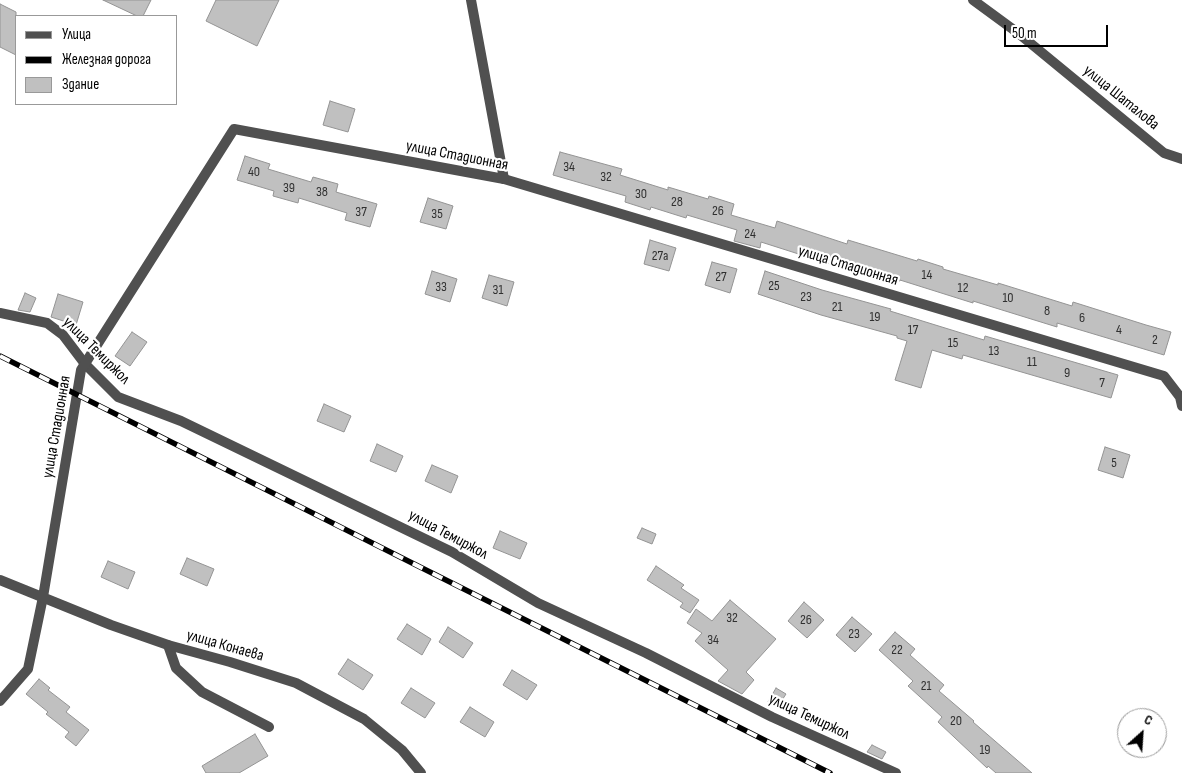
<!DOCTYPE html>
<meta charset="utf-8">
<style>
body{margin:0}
#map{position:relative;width:1182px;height:773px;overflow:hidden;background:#fff;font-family:"Sofia Sans Condensed",sans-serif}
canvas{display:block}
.legend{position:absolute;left:15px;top:15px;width:162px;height:90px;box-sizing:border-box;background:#fff;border:1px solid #999;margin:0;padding:6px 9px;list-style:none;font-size:15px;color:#000}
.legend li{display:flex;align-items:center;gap:10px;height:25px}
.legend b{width:25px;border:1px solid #999}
.north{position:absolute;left:1117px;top:708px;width:50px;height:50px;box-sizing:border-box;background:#fff;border:1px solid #999;border-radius:50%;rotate:26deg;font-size:14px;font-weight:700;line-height:20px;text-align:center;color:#000}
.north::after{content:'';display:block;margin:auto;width:18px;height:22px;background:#000;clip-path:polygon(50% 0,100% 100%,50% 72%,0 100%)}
.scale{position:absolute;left:1004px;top:25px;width:104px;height:22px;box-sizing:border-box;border:2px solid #000;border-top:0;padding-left:6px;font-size:15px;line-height:18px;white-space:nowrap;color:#000;-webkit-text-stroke:4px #fff;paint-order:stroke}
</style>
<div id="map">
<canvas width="1182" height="773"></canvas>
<ul class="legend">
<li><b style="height:6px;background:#505050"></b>Улица</li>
<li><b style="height:6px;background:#000"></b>Железная дорога</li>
<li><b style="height:14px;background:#c0c0c0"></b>Здание</li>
</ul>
<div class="north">С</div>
<div class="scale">50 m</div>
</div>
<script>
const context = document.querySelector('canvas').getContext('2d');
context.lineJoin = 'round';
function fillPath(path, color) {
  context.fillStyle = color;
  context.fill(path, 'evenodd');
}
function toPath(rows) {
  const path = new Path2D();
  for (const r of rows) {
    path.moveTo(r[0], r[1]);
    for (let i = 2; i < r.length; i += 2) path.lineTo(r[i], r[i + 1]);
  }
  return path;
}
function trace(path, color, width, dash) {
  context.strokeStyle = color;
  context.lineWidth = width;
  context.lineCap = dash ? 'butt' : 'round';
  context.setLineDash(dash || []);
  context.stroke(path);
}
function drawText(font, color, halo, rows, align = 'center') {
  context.font = font + ' "Sofia Sans Condensed",sans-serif';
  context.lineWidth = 4.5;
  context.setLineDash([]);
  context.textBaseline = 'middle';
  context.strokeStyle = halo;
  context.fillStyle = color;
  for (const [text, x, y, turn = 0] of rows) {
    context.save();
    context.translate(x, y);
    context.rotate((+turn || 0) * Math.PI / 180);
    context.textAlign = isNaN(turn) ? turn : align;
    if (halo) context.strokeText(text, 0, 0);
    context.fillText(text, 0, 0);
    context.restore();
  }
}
const building = toPath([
 [103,0,151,0,143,16,137,16,103,0],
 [216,0,279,0,257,46,206,21,216,0],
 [0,4,16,12,16,55,0,47,0,4],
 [330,101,355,109,348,132,323,125,330,101],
 [560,152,622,169,620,175,668,190,668,187,708,199,709,196,734,204,731,215,775,228,777,221,847,244,848,240,917,261,918,259,943,267,943,269,998,285,998,283,1072,306,1073,302,1146,325,1171,332,1164,355,1057,323,1057,327,973,301,973,303,900,280,900,281,831,260,830,264,761,242,760,248,734,241,737,230,687,215,686,218,651,207,650,210,625,202,626,196,553,175,560,152],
 [245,156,270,164,268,169,311,182,313,177,338,184,336,192,377,204,370,227,345,220,347,213,299,198,298,203,273,196,274,191,237,180,245,156],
 [428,198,453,206,446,229,420,222,428,198],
 [650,240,676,248,669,271,644,264,650,240],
 [712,262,737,269,730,293,705,285,712,262],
 [432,271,457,279,450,302,425,294,432,271],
 [765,271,822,290,891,309,890,311,984,340,985,336,1118,375,1111,398,963,355,962,359,932,350,921,388,895,380,907,341,897,338,897,336,821,315,758,294,765,271],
 [489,275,514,282,507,306,482,298,489,275],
 [25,293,36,298,30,312,18,310,25,293],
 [58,294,83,302,76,325,51,317,58,294],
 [132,332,147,342,130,366,115,356,132,332],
 [324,404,351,416,344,432,317,421,324,404],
 [377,444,403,456,396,472,370,461,377,444],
 [1105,447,1130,455,1123,478,1098,470,1105,447],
 [432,465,458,476,451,493,425,481,432,465],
 [642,528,656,534,652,544,637,538,642,528],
 [500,531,527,543,520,559,493,548,500,531],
 [187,558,214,569,207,586,180,574,187,558],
 [108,561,135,572,128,589,101,577,108,561],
 [656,566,684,585,681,588,699,600,690,613,680,607,683,603,647,580,656,566],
 [730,600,776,639,746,672,754,680,742,694,718,681,728,670,695,641,702,633,687,623,696,609,712,621,730,600],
 [804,602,824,620,807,638,788,621,804,602],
 [852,617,872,634,855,652,836,635,852,617],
 [407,624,431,639,422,655,397,639,407,624],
 [448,627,473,643,463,658,439,642,448,627],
 [895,632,915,649,910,655,944,685,939,691,974,721,973,722,1032,773,996,773,988,766,987,768,938,722,942,717,908,686,913,681,879,650,895,632],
 [348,659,373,675,363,690,338,674,348,659],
 [512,670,537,685,527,700,503,685,512,670],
 [39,679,50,688,48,690,70,707,66,712,89,730,76,746,65,737,69,732,46,714,48,712,26,694,39,679],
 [411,688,435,703,425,718,401,703,411,688],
 [776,688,786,694,777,708,768,702,776,688],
 [470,707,494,722,485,737,460,722,470,707],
 [255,734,268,756,239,773,206,773,202,766,255,734],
 [872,745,886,752,882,759,867,752,872,745]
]);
fillPath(building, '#c0c0c0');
trace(building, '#949494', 1);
trace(toPath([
 [973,0,1018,33,1164,153,1182,159],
 [504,179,1164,376,1180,397,1182,406],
 [0,313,47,323,63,335,85,364,118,397,181,421,452,552,538,603,646,653,772,717,896,773],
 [168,645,176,668,202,692,269,727],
 [0,701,28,669,43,597]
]), '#505050', 10);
trace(toPath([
 [0,580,111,625,168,645,230,662,296,683,364,719,402,750,421,773],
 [43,597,81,370,234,129,504,179,471,0]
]), '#505050', 10);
const rail = toPath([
 [0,356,830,773]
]);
trace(rail, '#000', 5.5);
trace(rail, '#fff', 4, [11]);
drawText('14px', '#303030', null, [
 ["34",569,167],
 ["40",254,172],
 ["32",606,177],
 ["39",289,188],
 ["38",322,192],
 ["30",641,194],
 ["28",677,202],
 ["26",718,211],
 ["37",361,212],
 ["35",437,214],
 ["24",750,234],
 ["27а",660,256],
 ["14",927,275],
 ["27",721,277],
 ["25",774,286],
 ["33",441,287],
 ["12",963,288],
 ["31",498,290],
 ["23",806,297],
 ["10",1008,298],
 ["21",837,307],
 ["8",1047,311],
 ["19",875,317],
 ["6",1082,318],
 ["17",913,330],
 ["4",1119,330],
 ["2",1155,340],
 ["15",953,343],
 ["13",994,351],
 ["11",1032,362],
 ["9",1067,373],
 ["7",1102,383],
 ["5",1114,463],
 ["32",732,618],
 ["26",806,620],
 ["23",854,634],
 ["34",713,640],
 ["22",897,650],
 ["21",926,686],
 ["20",956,721],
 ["19",985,750]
]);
drawText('16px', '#000', '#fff', [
 ["улица Шаталова",1121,98,39],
 ["улица Стадионная",457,156,11],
 ["улица Стадионная",848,266,17],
 ["улица Темиржол",96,351,45],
 ["улица Стадионная",57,427,-80],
 ["улица Темиржол",448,535,28],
 ["улица Конаева",225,646,16],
 ["улица Темиржол",809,717,25]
]);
</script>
